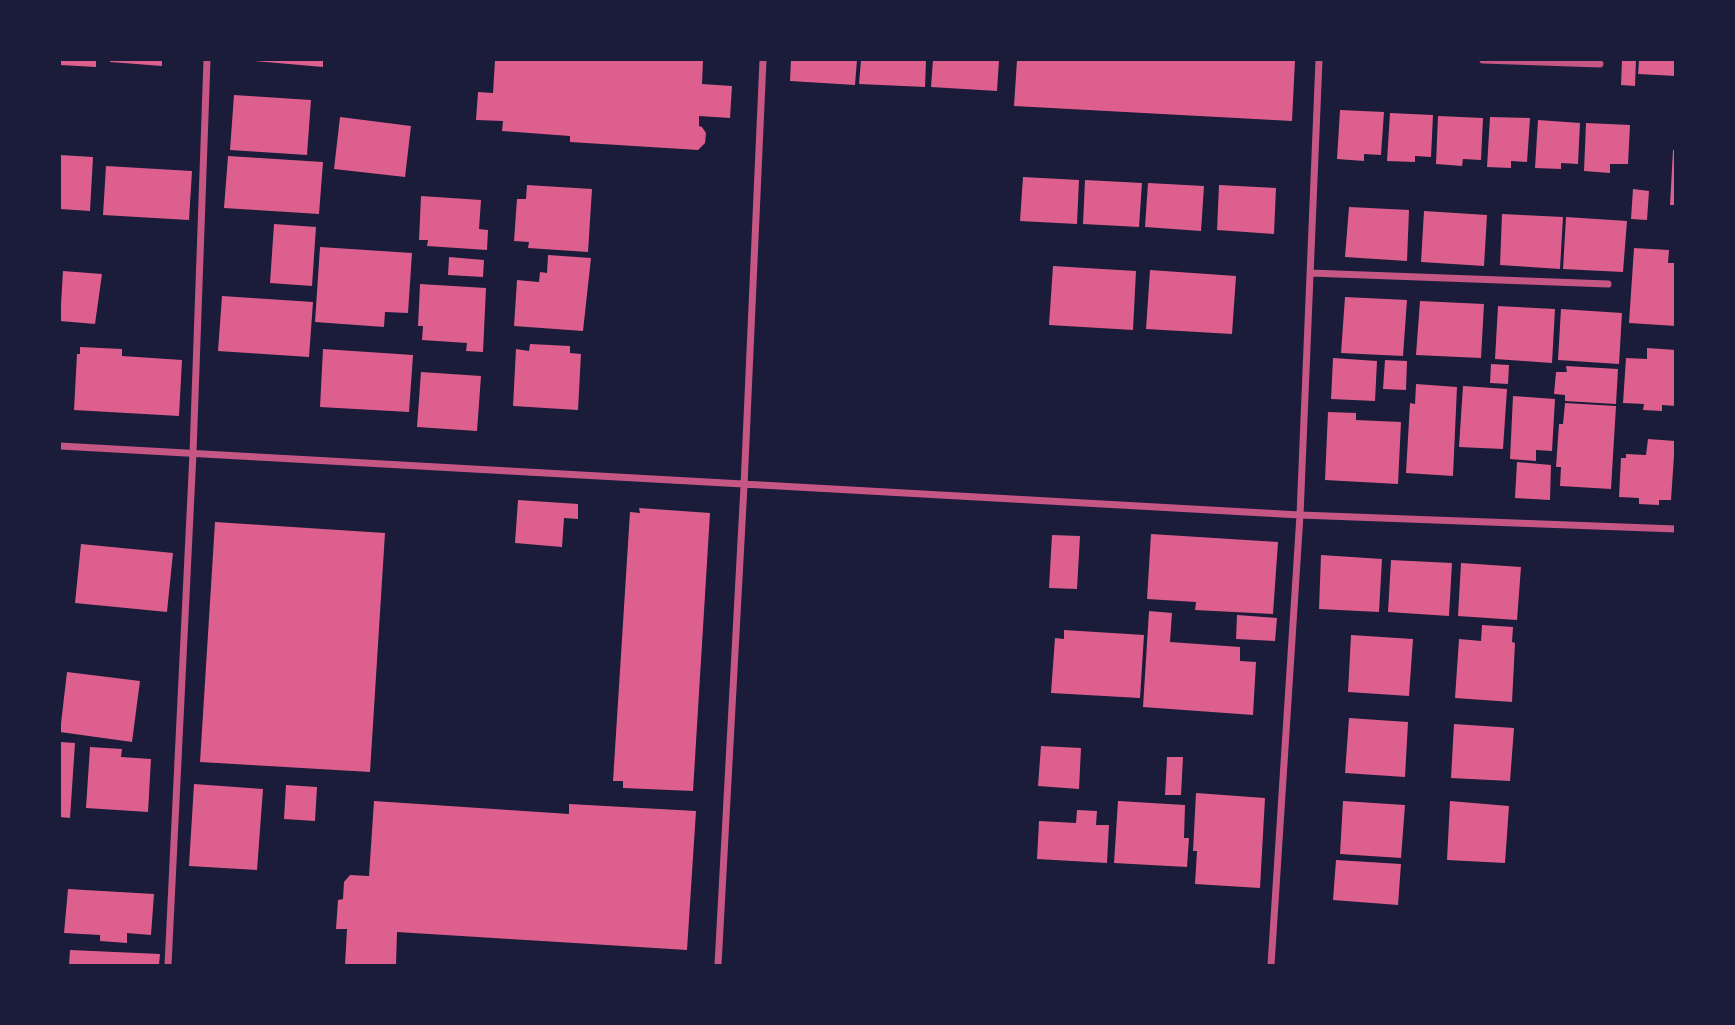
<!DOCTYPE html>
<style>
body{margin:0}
#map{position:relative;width:1735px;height:1025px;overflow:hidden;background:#1b1b3a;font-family:Ubuntu,sans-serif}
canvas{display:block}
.frame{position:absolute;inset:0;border:61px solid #1b1b3a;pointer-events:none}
</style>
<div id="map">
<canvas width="1735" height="1025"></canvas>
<div class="frame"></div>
</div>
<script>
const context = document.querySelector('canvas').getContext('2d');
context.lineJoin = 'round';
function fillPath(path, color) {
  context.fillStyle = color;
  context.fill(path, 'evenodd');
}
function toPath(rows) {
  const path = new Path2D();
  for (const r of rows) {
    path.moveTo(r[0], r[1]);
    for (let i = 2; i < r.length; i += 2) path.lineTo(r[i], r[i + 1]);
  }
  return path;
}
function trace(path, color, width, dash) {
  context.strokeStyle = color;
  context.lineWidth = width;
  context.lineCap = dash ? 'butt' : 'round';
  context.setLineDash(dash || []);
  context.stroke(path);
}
fillPath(toPath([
 [60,60,96,60,96,67,60,65],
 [110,60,162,60,162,66,110,62],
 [254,60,323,60,323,67,254,61],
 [495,60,703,60,702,84,732,86,730,118,699,116,699,126,702,127,706,133,705,143,698,150,570,142,570,136,502,131,503,121,476,120,478,92,493,93],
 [791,60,857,60,855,85,790,81],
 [861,60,926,60,925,87,859,84],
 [933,60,999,60,997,91,931,87],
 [1017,60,1295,60,1292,121,1014,106],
 [1622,60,1636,60,1635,86,1621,85],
 [1639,60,1676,60,1676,76,1638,74],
 [234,95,311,100,307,155,230,150],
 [1340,110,1384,112,1381,155,1364,154,1364,161,1337,159],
 [1390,113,1433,115,1431,157,1415,156,1415,162,1387,161],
 [1438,116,1483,118,1481,160,1463,159,1462,166,1436,164],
 [340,117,411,126,405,177,334,169],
 [1490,117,1530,118,1527,162,1511,161,1511,168,1487,167],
 [1538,120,1580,123,1578,164,1561,163,1561,169,1535,168],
 [1586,123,1630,125,1628,164,1610,164,1610,173,1584,171],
 [1673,150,1676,150,1676,205,1670,205],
 [60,155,93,157,90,211,60,209],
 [228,156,323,162,319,214,224,208],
 [106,166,192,171,189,220,103,215],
 [1023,177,1079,180,1077,224,1020,221],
 [1085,180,1142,183,1139,227,1083,224],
 [1148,183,1204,186,1201,231,1145,227],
 [527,185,592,189,588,252,528,248,529,242,514,241,517,199,526,199],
 [1219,185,1276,188,1274,234,1217,230],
 [1633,189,1649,191,1647,220,1631,219],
 [421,196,481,200,479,229,488,230,487,250,427,246,428,240,419,240],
 [1349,207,1409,210,1407,261,1345,257],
 [1424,211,1487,215,1484,266,1421,262],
 [1502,214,1563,217,1560,269,1500,265],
 [1566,217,1627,221,1623,272,1563,269],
 [274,224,316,227,312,286,270,283],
 [320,247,412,253,408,313,385,312,384,327,315,322],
 [1634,248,1669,250,1668,263,1676,263,1676,326,1629,323],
 [548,255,591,258,583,331,514,326,517,280,539,282,540,272,547,273],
 [449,257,484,260,483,277,448,275],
 [1053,266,1136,271,1133,330,1049,325],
 [1150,270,1236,276,1232,334,1146,329],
 [63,271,102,274,95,324,60,321],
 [420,284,486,288,483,352,466,351,467,343,422,340,423,326,418,326],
 [222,296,313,302,309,357,218,351],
 [1345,297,1407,300,1403,356,1341,353],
 [1420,301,1484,304,1481,358,1416,355],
 [1498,306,1555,309,1552,363,1495,359],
 [1561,309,1622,313,1619,364,1558,360],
 [530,344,570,346,570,353,581,354,578,410,513,406,516,349,529,351],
 [80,347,122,349,122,356,182,360,179,416,74,410,77,354,80,354],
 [1647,348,1676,350,1676,406,1662,405,1662,411,1643,410,1644,404,1623,403,1626,358,1647,359],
 [323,349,413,355,409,412,320,407],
 [1333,358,1377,361,1375,401,1331,399],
 [1385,360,1407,361,1406,390,1383,389],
 [1491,364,1509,365,1508,384,1490,383],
 [1566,366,1618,369,1616,404,1565,401,1565,395,1554,394,1556,372,1567,372],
 [421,372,481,376,477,431,417,427],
 [1416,384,1457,387,1453,476,1406,473,1410,403,1415,404],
 [1463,386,1507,389,1503,449,1459,447],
 [1513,396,1555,399,1552,451,1536,450,1536,461,1510,459],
 [1565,403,1616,406,1611,489,1560,486,1561,467,1556,467,1559,424,1563,424],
 [1328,412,1356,413,1356,420,1401,422,1398,484,1325,480],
 [1648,439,1675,441,1671,500,1659,500,1659,505,1639,504,1639,498,1619,497,1621,458,1626,458,1626,454,1646,455],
 [1517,462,1551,465,1550,500,1515,498],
 [518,500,578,504,578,519,564,518,562,547,515,543],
 [639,508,710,513,693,791,623,788,623,781,613,781,630,512,640,513],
 [215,522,385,533,370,772,200,762],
 [1151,534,1278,542,1273,614,1195,610,1196,602,1147,599],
 [1052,535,1080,536,1077,589,1049,588],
 [81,544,173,553,167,612,75,603],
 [1321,555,1382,559,1379,612,1319,609],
 [1391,560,1452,563,1449,616,1388,612],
 [1461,563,1521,567,1517,620,1458,616],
 [1149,611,1172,613,1170,642,1240,647,1240,661,1256,662,1253,715,1143,707],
 [1237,615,1277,618,1275,641,1236,639],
 [1482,625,1513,627,1512,642,1515,643,1512,702,1455,698,1459,639,1481,641],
 [1064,630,1144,635,1140,698,1051,693,1055,638,1064,639],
 [1351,635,1413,639,1409,696,1348,692],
 [67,672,140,681,132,742,60,732],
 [1349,718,1408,722,1405,777,1345,773],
 [1454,724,1514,728,1510,781,1451,778],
 [60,742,75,743,70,818,60,817],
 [1041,746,1081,748,1079,789,1038,786],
 [90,747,122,749,121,757,151,759,148,812,86,808],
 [1167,757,1183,757,1181,795,1165,795],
 [194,784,263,789,257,870,189,866],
 [286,785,317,787,315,821,284,819],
 [1196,793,1265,798,1260,888,1195,884,1197,851,1193,851],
 [374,801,569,814,569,804,696,811,687,950,397,932,396,965,345,965,347,929,336,929,338,900,343,899,344,882,350,875,369,876],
 [1118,801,1185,805,1184,838,1189,838,1187,867,1114,863],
 [1343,801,1405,805,1401,858,1340,854],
 [1450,801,1509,806,1505,863,1447,860],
 [1077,810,1097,811,1096,825,1109,825,1107,863,1037,859,1039,821,1076,823],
 [1336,860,1401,864,1398,905,1333,900],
 [68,889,154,894,151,935,127,933,127,943,100,941,100,935,64,933],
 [70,950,160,954,159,965,69,965]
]), '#dd5f8e');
trace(toPath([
 [1483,60,1600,64],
 [1310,273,1608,284],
 [60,446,1300,515,1676,529],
 [168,965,193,453,207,60],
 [718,965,744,486,763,60],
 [1271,965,1300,515,1319,60]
]), '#c65784', 7);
</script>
